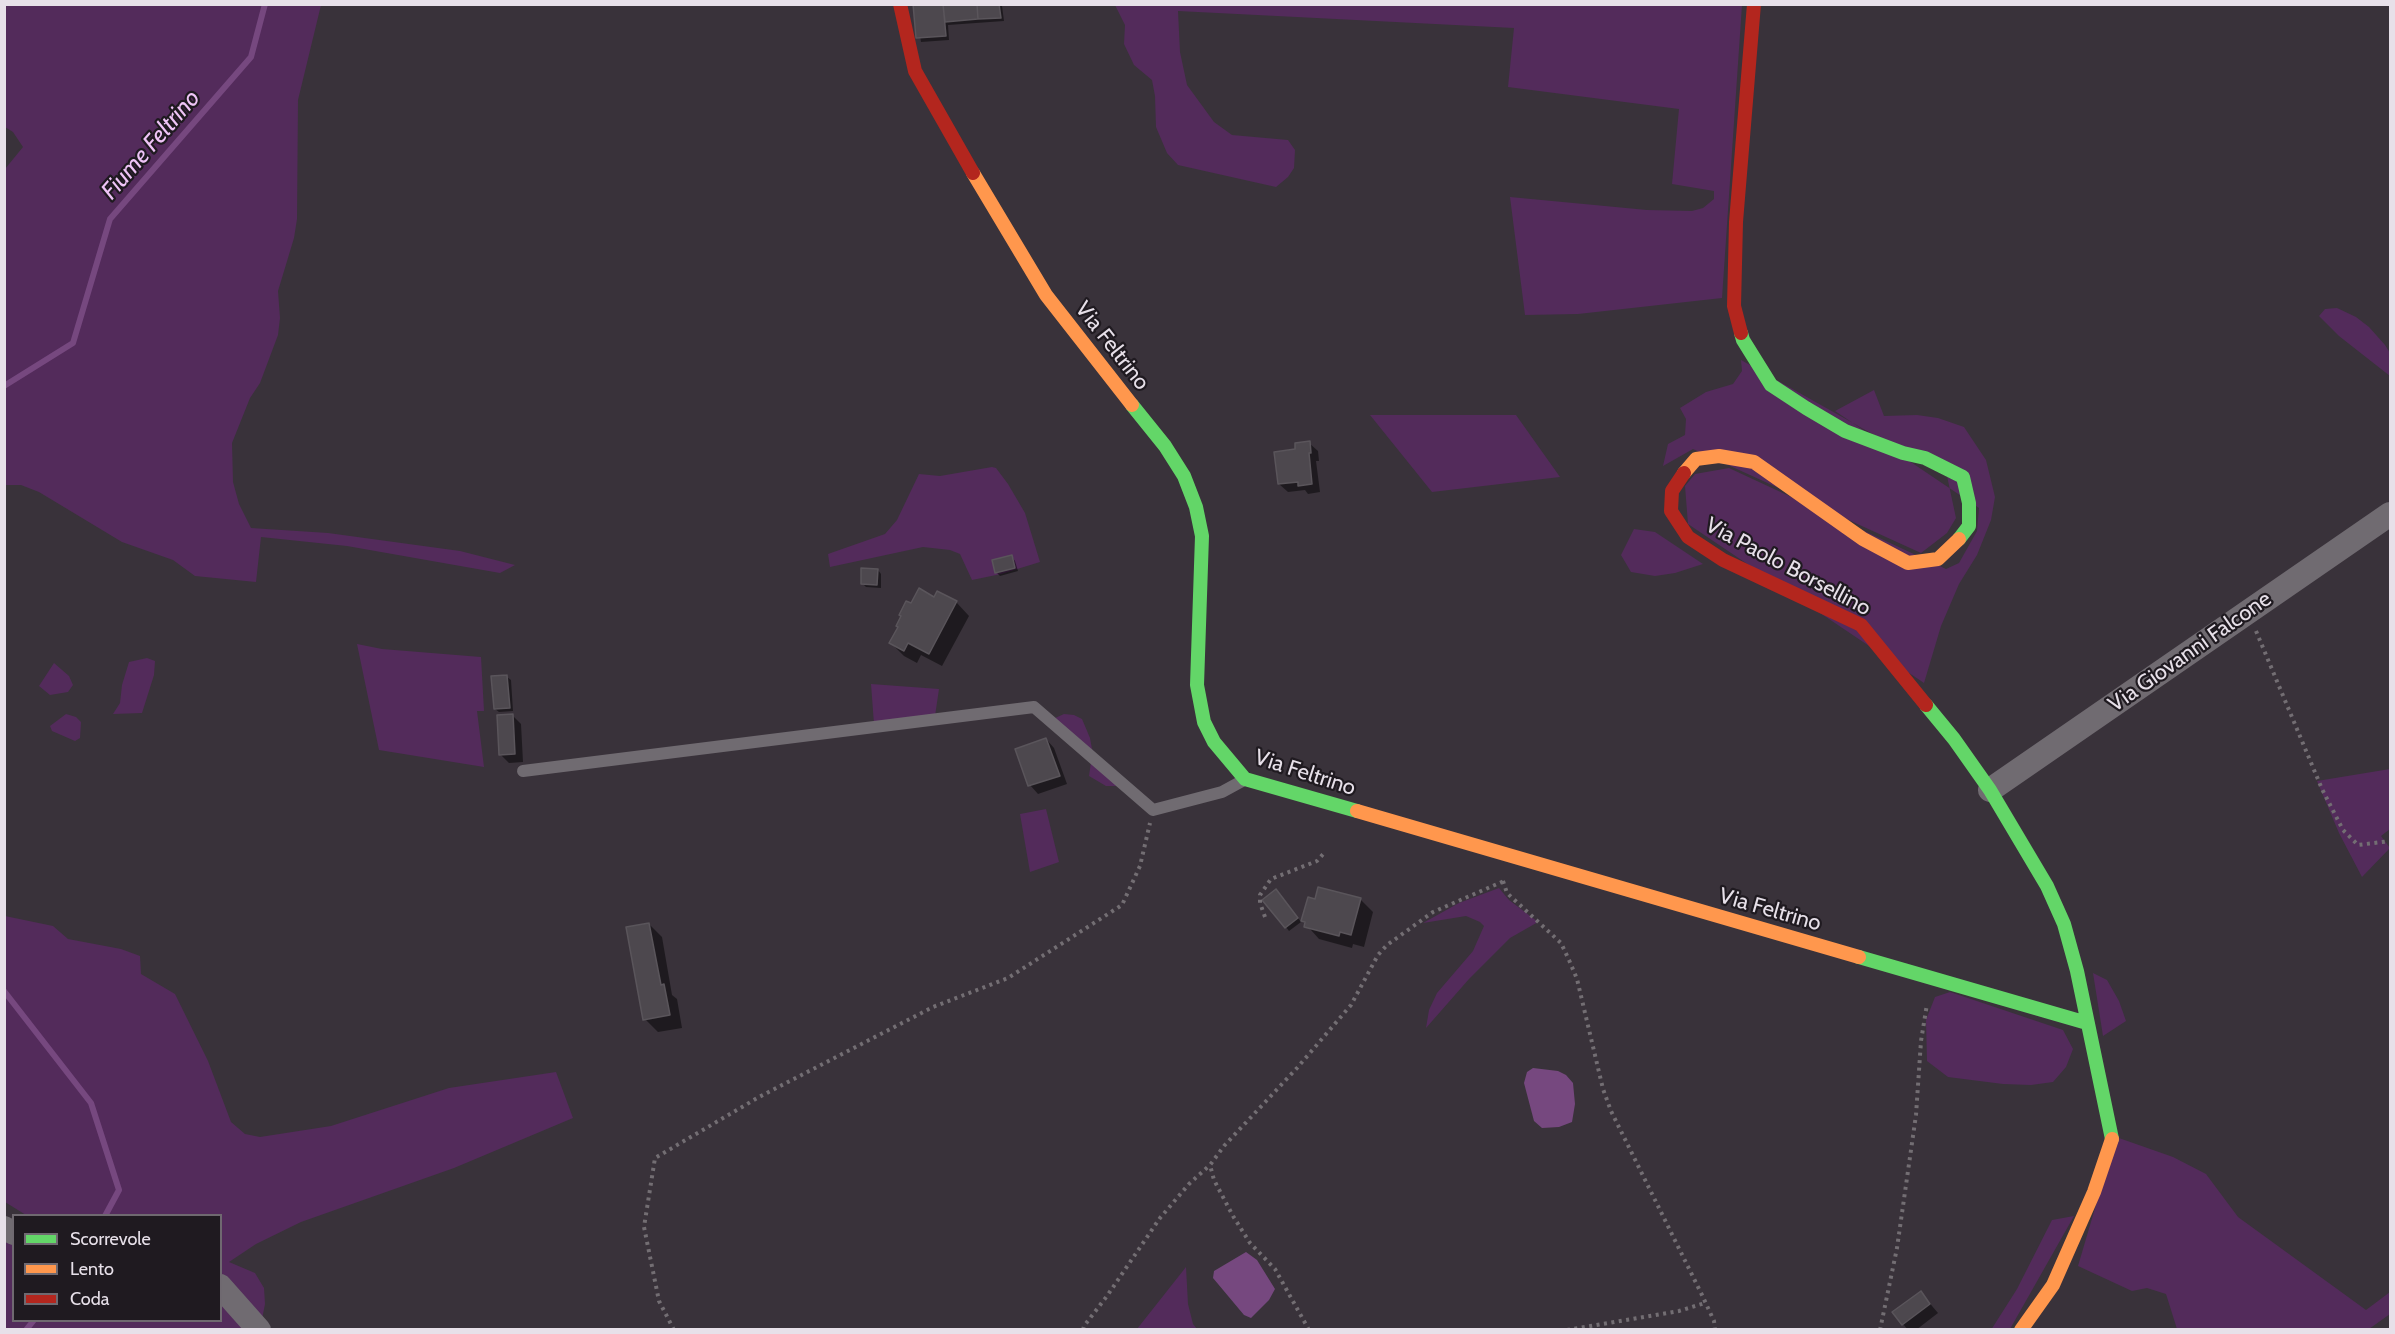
<!DOCTYPE html>
<style>
body{margin:0}
#map{position:relative;width:2395px;height:1334px;overflow:hidden;background:#39323a;font-family:Cabin,sans-serif}
canvas{display:block}
.frame{position:absolute;inset:0;border:6px solid #e7e0e9;pointer-events:none}
.legend{position:absolute;left:12px;top:1214px;width:210px;height:108px;box-sizing:border-box;background:#1f1a20;border:2px solid #6f6970;margin:0;padding:8px 10px;list-style:none;font-size:18px;color:#e7e0e9}
.legend li{display:flex;align-items:center;gap:12px;height:30px}
.legend b{width:30px;border:2px solid #6f6970}
</style>
<div id="map">
<canvas width="2395" height="1334"></canvas>
<div class="frame"></div>
<ul class="legend">
<li><b style="height:8px;background:#63d668"></b>Scorrevole</li>
<li><b style="height:8px;background:#ff974d"></b>Lento</li>
<li><b style="height:8px;background:#b3261e"></b>Coda</li>
</ul>
</div>
<script>
const context = document.querySelector('canvas').getContext('2d');
context.lineJoin = 'round';
function fillPath(path, color) {
  context.fillStyle = color;
  context.fill(path, 'evenodd');
}
function toPath(rows) {
  const path = new Path2D();
  for (const r of rows) {
    path.moveTo(r[0], r[1]);
    for (let i = 2; i < r.length; i += 2) path.lineTo(r[i], r[i + 1]);
  }
  return path;
}
function trace(path, color, width, dash) {
  context.strokeStyle = color;
  context.lineWidth = width;
  context.lineCap = dash ? 'butt' : 'round';
  context.setLineDash(dash || []);
  context.stroke(path);
}
function drawText(font, color, halo, rows, align = 'center') {
  context.font = font + ' Cabin,sans-serif';
  context.lineWidth = 4.5;
  context.setLineDash([]);
  context.textBaseline = 'middle';
  context.strokeStyle = halo;
  context.fillStyle = color;
  for (const [text, x, y, turn = 0] of rows) {
    context.save();
    context.translate(x, y);
    context.rotate((+turn || 0) * Math.PI / 180);
    context.textAlign = isNaN(turn) ? turn : align;
    if (halo) context.strokeText(text, 0, 0);
    context.fillText(text, 0, 0);
    context.restore();
  }
}
fillPath(toPath([
 [4,5,321,5,298,100,297,219,294,238,278,291,280,318,278,335,260,383,250,398,232,443,233,482,239,504,251,528,328,533,460,551,515,565,500,573,347,546,261,537,256,582,195,576,173,560,122,542,39,492,21,485,5,485,5,169,23,147,13,132,5,127],
 [1115,5,1742,5,1722,298,1578,314,1525,315,1510,197,1647,210,1692,211,1703,208,1714,199,1714,191,1672,184,1679,109,1508,87,1514,28,1178,11,1180,52,1187,85,1214,122,1232,135,1288,140,1295,150,1294,168,1288,177,1276,187,1178,165,1167,153,1156,127,1155,96,1152,80,1134,65,1124,44,1125,25],
 [2337,308,2356,317,2369,327,2385,345,2390,353,2390,376,2339,336,2319,316,2325,309],
 [1741,360,1947,476,1956,518,1947,533,1921,553,1693,449,1663,466,1668,444,1685,435,1686,419,1680,408,1706,392,1733,384,1742,371],
 [1874,390,1884,416,1917,415,1938,418,1964,427,1986,460,1995,497,1991,520,1977,555,1959,584,1941,626,1924,683,1688,524,1685,486,1695,474,1729,468,1946,569,1959,563,1977,531,1979,508,1835,411],
 [1370,415,1516,415,1560,477,1432,492],
 [992,467,996,468,1008,484,1025,513,1040,562,1001,574,972,580,960,554,950,550,923,547,830,567,828,554,885,534,897,520,919,474,940,476],
 [1634,529,1655,532,1703,564,1675,573,1655,576,1631,572,1621,555],
 [357,644,382,649,481,657,484,711,477,711,484,767,379,750],
 [147,658,155,661,154,675,142,713,113,714,120,703,122,685,129,662],
 [54,663,69,676,73,685,68,692,50,695,39,686],
 [871,684,939,689,935,716,874,724],
 [66,714,76,717,81,722,80,738,75,741,52,731,50,726],
 [1064,714,1074,715,1082,719,1090,738,1092,749,1099,758,1124,782,1115,786,1106,786,1089,776,1091,762,1053,719],
 [2390,769,2390,829,2381,836,2390,848,2362,877,2339,833,2317,781],
 [1046,809,1059,862,1030,872,1020,814],
 [1499,888,1509,900,1538,922,1510,938,1469,979,1426,1028,1429,1010,1437,993,1473,951,1484,926,1480,922,1466,916,1423,923,1459,903],
 [5,916,53,926,68,939,121,949,140,956,141,974,175,994,208,1061,231,1122,245,1134,260,1137,331,1126,449,1088,556,1072,573,1118,454,1168,301,1222,256,1244,229,1262,255,1273,264,1288,265,1304,260,1329,5,1329,4,1235,13,1239,14,1320,220,1320,220,1216,26,1215,5,1202],
 [2093,973,2107,980,2119,1001,2126,1021,2103,1036],
 [1950,992,2063,1030,2073,1049,2066,1067,2053,1082,2031,1085,2003,1084,1948,1077,1927,1061,1926,1020,1935,997],
 [2116,1137,2173,1157,2206,1174,2238,1217,2366,1310,2390,1292,2390,1314,2369,1329,2177,1329,2166,1294,2147,1288,2132,1291,2078,1266],
 [2074,1216,2010,1329,1991,1330,2017,1289,2052,1220],
 [1186,1267,1188,1304,1193,1324,1197,1329,1137,1329]
]), '#532b5b');
fillPath(toPath([
 [1533,1068,1558,1071,1566,1075,1573,1083,1575,1104,1572,1122,1559,1127,1542,1128,1534,1121,1524,1083,1527,1072],
 [1246,1252,1257,1260,1275,1289,1269,1300,1251,1318,1244,1315,1213,1278,1214,1271]
]), '#76487f');
fillPath(toPath([
 [915,4,1011,4,1011,5,1002,6,1004,21,948,25,949,40,921,42],
 [1309,443,1318,451,1319,461,1316,461,1320,492,1308,494,1305,490,1288,492,1279,484,1297,451],
 [1012,557,1015,561,1018,571,1000,576,996,572],
 [878,570,881,574,881,588,866,587,862,583],
 [938,593,957,603,969,616,942,666,921,655,917,663,904,656,891,643,911,605,935,599],
 [507,677,511,680,513,711,499,712,495,709],
 [513,716,521,724,523,762,509,763,500,754],
 [1046,739,1054,748,1067,784,1038,794,1030,785],
 [1280,894,1301,922,1289,931,1286,927],
 [1360,899,1373,912,1364,947,1353,944,1352,948,1319,939,1303,921,1316,900],
 [649,924,662,937,672,995,677,999,682,1028,658,1032,645,1019],
 [1921,1293,1938,1313,1916,1330,1908,1330,1903,1324]
]), '#0007');
trace(toPath([
 [4,386,73,343,110,219,251,57,265,4],
 [4,991,91,1103,119,1190,105,1216],
 [26,1330,34,1320]
]), '#76487f', 6);
const building = toPath([
 [913,4,943,4,946,36,916,38,913,4],
 [943,4,977,4,978,19,945,22,943,4],
 [977,4,999,4,1001,18,978,19,977,4],
 [1310,441,1311,453,1309,453,1312,484,1298,486,1298,482,1278,484,1274,452,1295,449,1295,443,1310,441],
 [1012,555,1015,568,995,573,992,560,1012,555],
 [861,568,878,569,877,585,861,584,861,568],
 [919,588,934,597,937,591,957,601,929,654,908,643,904,651,889,643,898,627,896,626,901,616,899,615,906,601,911,603,919,588],
 [507,675,510,708,494,709,491,676,507,675],
 [513,714,515,754,499,755,497,715,513,714],
 [1046,738,1060,776,1028,786,1015,749,1046,738],
 [1318,887,1361,898,1351,935,1340,932,1339,936,1304,927,1305,922,1301,921,1308,897,1315,899,1318,887],
 [1276,889,1298,918,1285,928,1262,900,1276,889],
 [649,923,661,985,664,984,670,1015,643,1020,626,927,649,923],
 [1921,1291,1930,1304,1902,1325,1892,1312,1921,1291]
]);
fillPath(building, '#4d484e');
trace(building, '#5a555b', 1.5);
trace(toPath([
 [2256,631,2322,789,2343,830,2358,845,2390,841],
 [1503,881,1507,893,1561,943,1569,960,1577,979,1603,1089,1611,1111,1702,1295,1714,1321,1715,1330],
 [1265,917,1260,903,1260,895,1271,879,1317,861,1325,852],
 [674,1330,659,1301,644,1227,655,1158,759,1097,933,1007,1008,978,1122,905,1140,866,1150,823],
 [1083,1330,1084,1326,1107,1296,1160,1218,1189,1184,1210,1165],
 [1309,1330,1275,1269,1250,1243,1233,1216,1214,1180,1210,1165,1224,1146,1297,1068,1351,1005,1378,955,1387,945,1433,912,1504,881],
 [1567,1330,1679,1311,1705,1303],
 [1880,1330,1897,1248,1916,1115,1921,1041,1927,1004]
]), '#736e73', 4, [3, 4.5]);
trace(toPath([
 [523,771,1034,707,1153,810,1222,792,1244,780]
]), '#706b71', 12);
trace(toPath([
 [1990,790,2390,514],
 [4,1228,14,1233],
 [220,1286,259,1330]
]), '#706b71', 24);
trace(toPath([
 [1741,333,1743,340,1771,385,1806,408,1845,431,1903,453,1925,458,1963,477,1969,503,1969,526,1959,539],
 [1132,405,1165,446,1184,476,1196,507,1202,536,1197,685,1204,722,1214,742,1245,779,1357,811],
 [1926,705,1954,739,1990,790,2047,886,2064,924,2077,971,2112,1139],
 [1859,957,2087,1023]
]), '#63d668', 14);
trace(toPath([
 [973,173,1046,295,1132,405],
 [1684,473,1696,459,1719,456,1754,462,1863,539,1908,563,1938,559,1959,539],
 [1357,811,1859,957],
 [2021,1330,2053,1285,2094,1192,2112,1139]
]), '#ff974d', 14);
trace(toPath([
 [900,4,915,71,973,173],
 [1741,333,1734,306,1736,222,1754,4],
 [1684,473,1672,491,1671,511,1688,537,1723,560,1861,625,1926,705]
]), '#b3261e', 14);
drawText('22px', '#e7e0e9', '#1f1a20', [
 ["Via Feltrino",1112,346,52],
 ["Via Paolo Borsellino",1788,567,28],
 ["Via Giovanni Falcone",2190,652,-35],
 ["Via Feltrino",1305,773,18],
 ["Via Feltrino",1770,910,16]
]);
drawText('italic 24px', '#efc4f7', '#1f1a20', [
 ["Fiume Feltrino",151,145,-49]
]);
</script>
